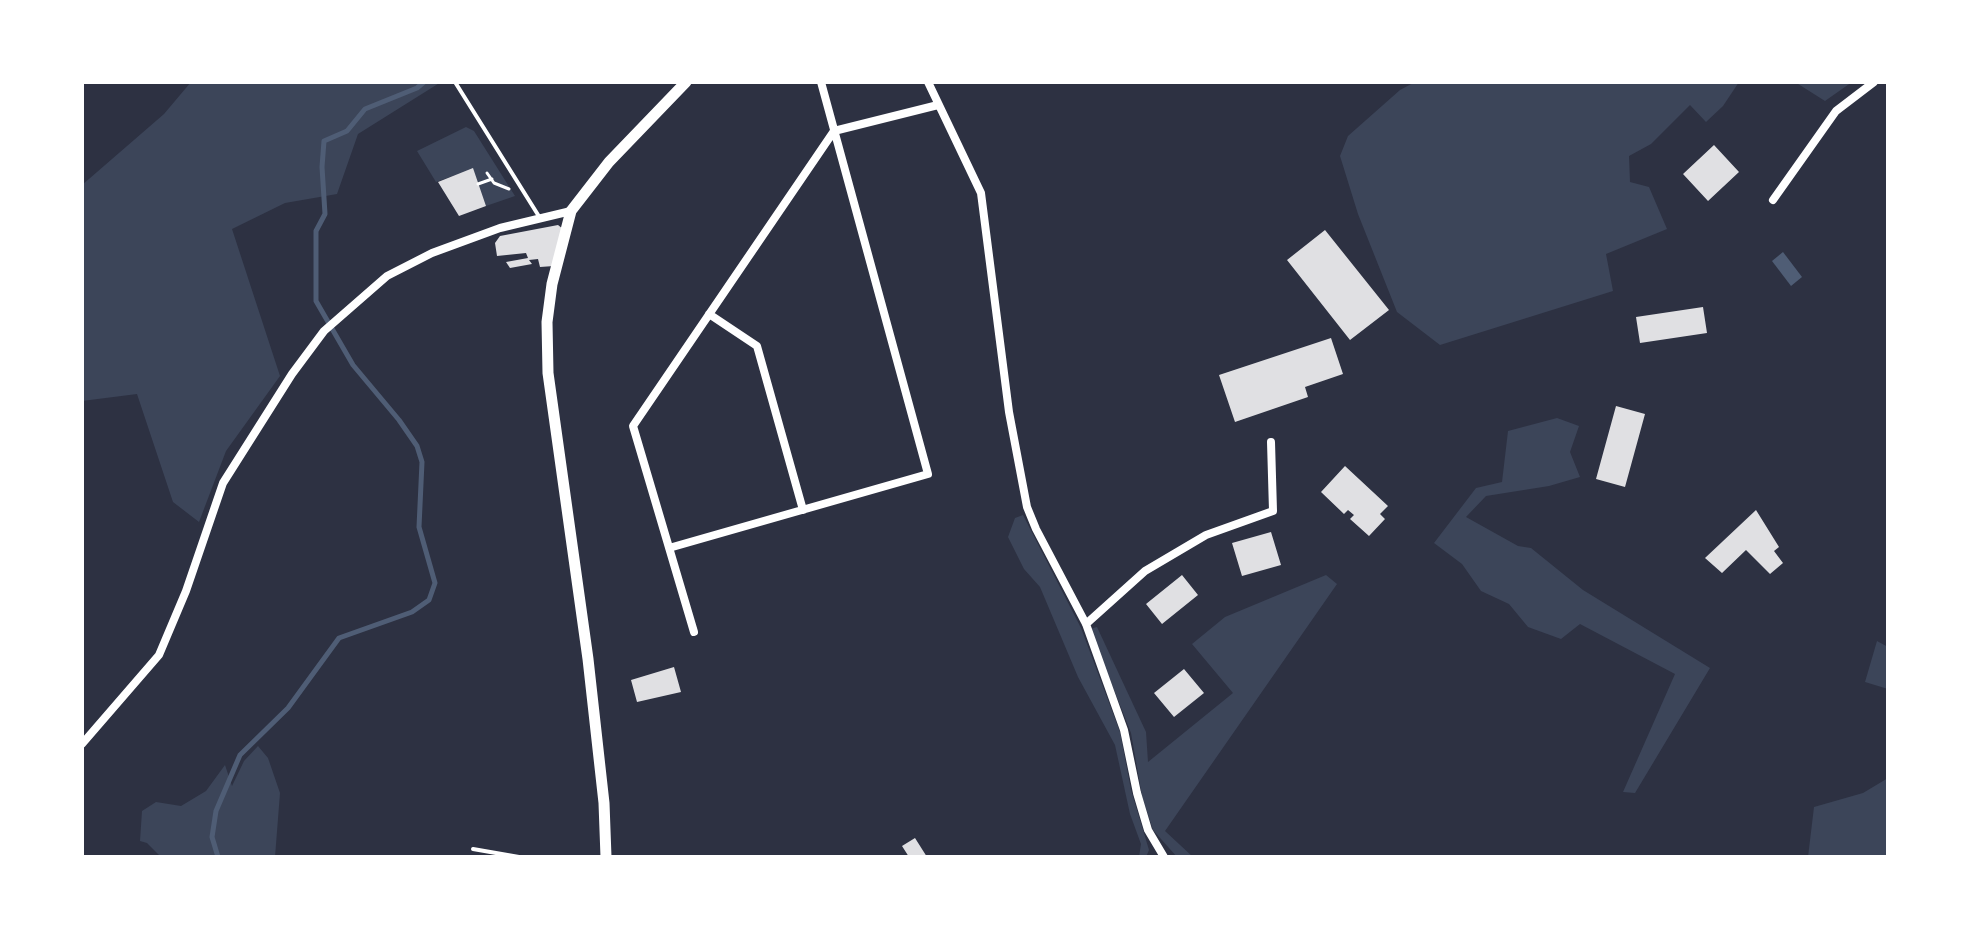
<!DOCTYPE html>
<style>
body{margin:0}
#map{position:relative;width:1970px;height:939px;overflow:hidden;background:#2d3142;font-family:Barlow,sans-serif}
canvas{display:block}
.frame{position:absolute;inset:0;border:84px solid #fff;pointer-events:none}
</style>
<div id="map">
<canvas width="1970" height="939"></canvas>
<div class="frame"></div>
</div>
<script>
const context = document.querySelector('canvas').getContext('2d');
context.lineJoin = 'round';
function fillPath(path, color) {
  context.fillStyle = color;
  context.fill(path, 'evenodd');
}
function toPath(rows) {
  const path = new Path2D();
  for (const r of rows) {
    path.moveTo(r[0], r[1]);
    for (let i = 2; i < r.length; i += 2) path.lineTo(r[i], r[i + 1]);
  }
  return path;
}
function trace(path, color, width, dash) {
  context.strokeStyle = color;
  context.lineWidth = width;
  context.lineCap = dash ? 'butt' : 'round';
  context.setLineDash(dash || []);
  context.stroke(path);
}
fillPath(toPath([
 [441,82,358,134,337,194,285,203,232,229,280,376,226,451,199,522,173,502,137,394,82,401,82,185,164,114,191,82],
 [1415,82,1739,82,1723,106,1706,122,1690,105,1651,144,1629,156,1630,182,1649,187,1667,229,1606,254,1613,291,1440,345,1397,312,1358,214,1340,156,1348,136,1400,90],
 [1795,82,1852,82,1825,101],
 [466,127,474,131,515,196,486,206,473,169,436,182,417,151],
 [1557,418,1579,426,1570,452,1580,477,1549,486,1486,496,1466,517,1518,546,1531,548,1583,590,1710,668,1635,793,1623,792,1675,674,1580,624,1561,639,1528,627,1509,604,1481,591,1462,564,1434,543,1476,488,1502,482,1508,431],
 [1023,515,1081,628,1120,732,1131,790,1149,850,1146,857,1139,857,1141,844,1130,814,1115,745,1078,677,1040,587,1024,569,1008,537,1015,518],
 [1326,575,1337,584,1165,831,1193,857,1177,857,1153,830,1142,796,1131,733,1090,629,1097,627,1146,732,1148,762,1233,693,1192,644,1225,617],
 [1877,641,1888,647,1888,689,1865,682],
 [258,746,268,758,280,793,275,857,161,857,147,843,140,841,142,811,156,802,181,806,206,791,225,765,232,786,244,761],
 [1888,778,1888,857,1808,857,1814,807,1863,793]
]), '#3c4559');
fillPath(toPath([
 [1783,252,1802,277,1791,286,1772,261]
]), '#4f5d75');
trace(toPath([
 [218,857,212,837,216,811,240,755,288,708,339,638,412,612,429,600,435,583,419,527,422,462,417,446,399,420,353,365,316,301,316,231,325,214,322,167,324,141,347,131,365,109,417,88,424,82]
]), '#4f5d75', 5);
fillPath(toPath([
 [1714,145,1739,172,1708,201,1683,174],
 [473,168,486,206,459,216,438,182],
 [558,225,563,229,554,266,540,267,538,259,529,260,532,264,510,268,506,262,528,258,526,253,497,256,495,243,500,236],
 [1325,230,1389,310,1350,340,1287,260],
 [1703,307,1707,333,1640,343,1636,317],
 [1331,338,1343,374,1305,387,1308,397,1235,422,1219,375],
 [1616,406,1645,414,1625,487,1596,479],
 [1345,466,1388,506,1380,514,1385,519,1369,536,1350,519,1354,515,1348,510,1344,514,1321,492],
 [1756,510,1779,547,1774,551,1783,563,1770,574,1746,550,1722,573,1705,558],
 [1271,532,1281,565,1242,576,1232,543],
 [1182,575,1198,595,1162,624,1146,604],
 [674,667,681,692,637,702,631,680],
 [1184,669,1204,693,1174,717,1154,693],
 [915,838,927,857,909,857,902,846]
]), '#e0e0e3');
trace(toPath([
 [487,173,494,183,509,189],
 [478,184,492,179]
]), '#fff', 3);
trace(toPath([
 [455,82,540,218],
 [473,849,519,857]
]), '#fff', 4);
trace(toPath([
 [928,82,981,193,1009,412,1027,507,1036,529,1086,624,1124,730,1137,793,1148,830,1164,857],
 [1773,200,1836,111,1874,82],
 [709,314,757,346,803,510],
 [669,548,928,474,821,82],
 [1086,624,1145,571,1206,535,1273,511,1271,442],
 [694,632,633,426,834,131,938,105],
 [82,744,159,655,186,591,223,483,292,374,324,331,387,276,432,253,500,228,571,211]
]), '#fff', 8);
trace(toPath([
 [606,857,604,803,588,659,548,373,547,322,552,284,571,211,609,162,686,82]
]), '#fff', 11);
</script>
